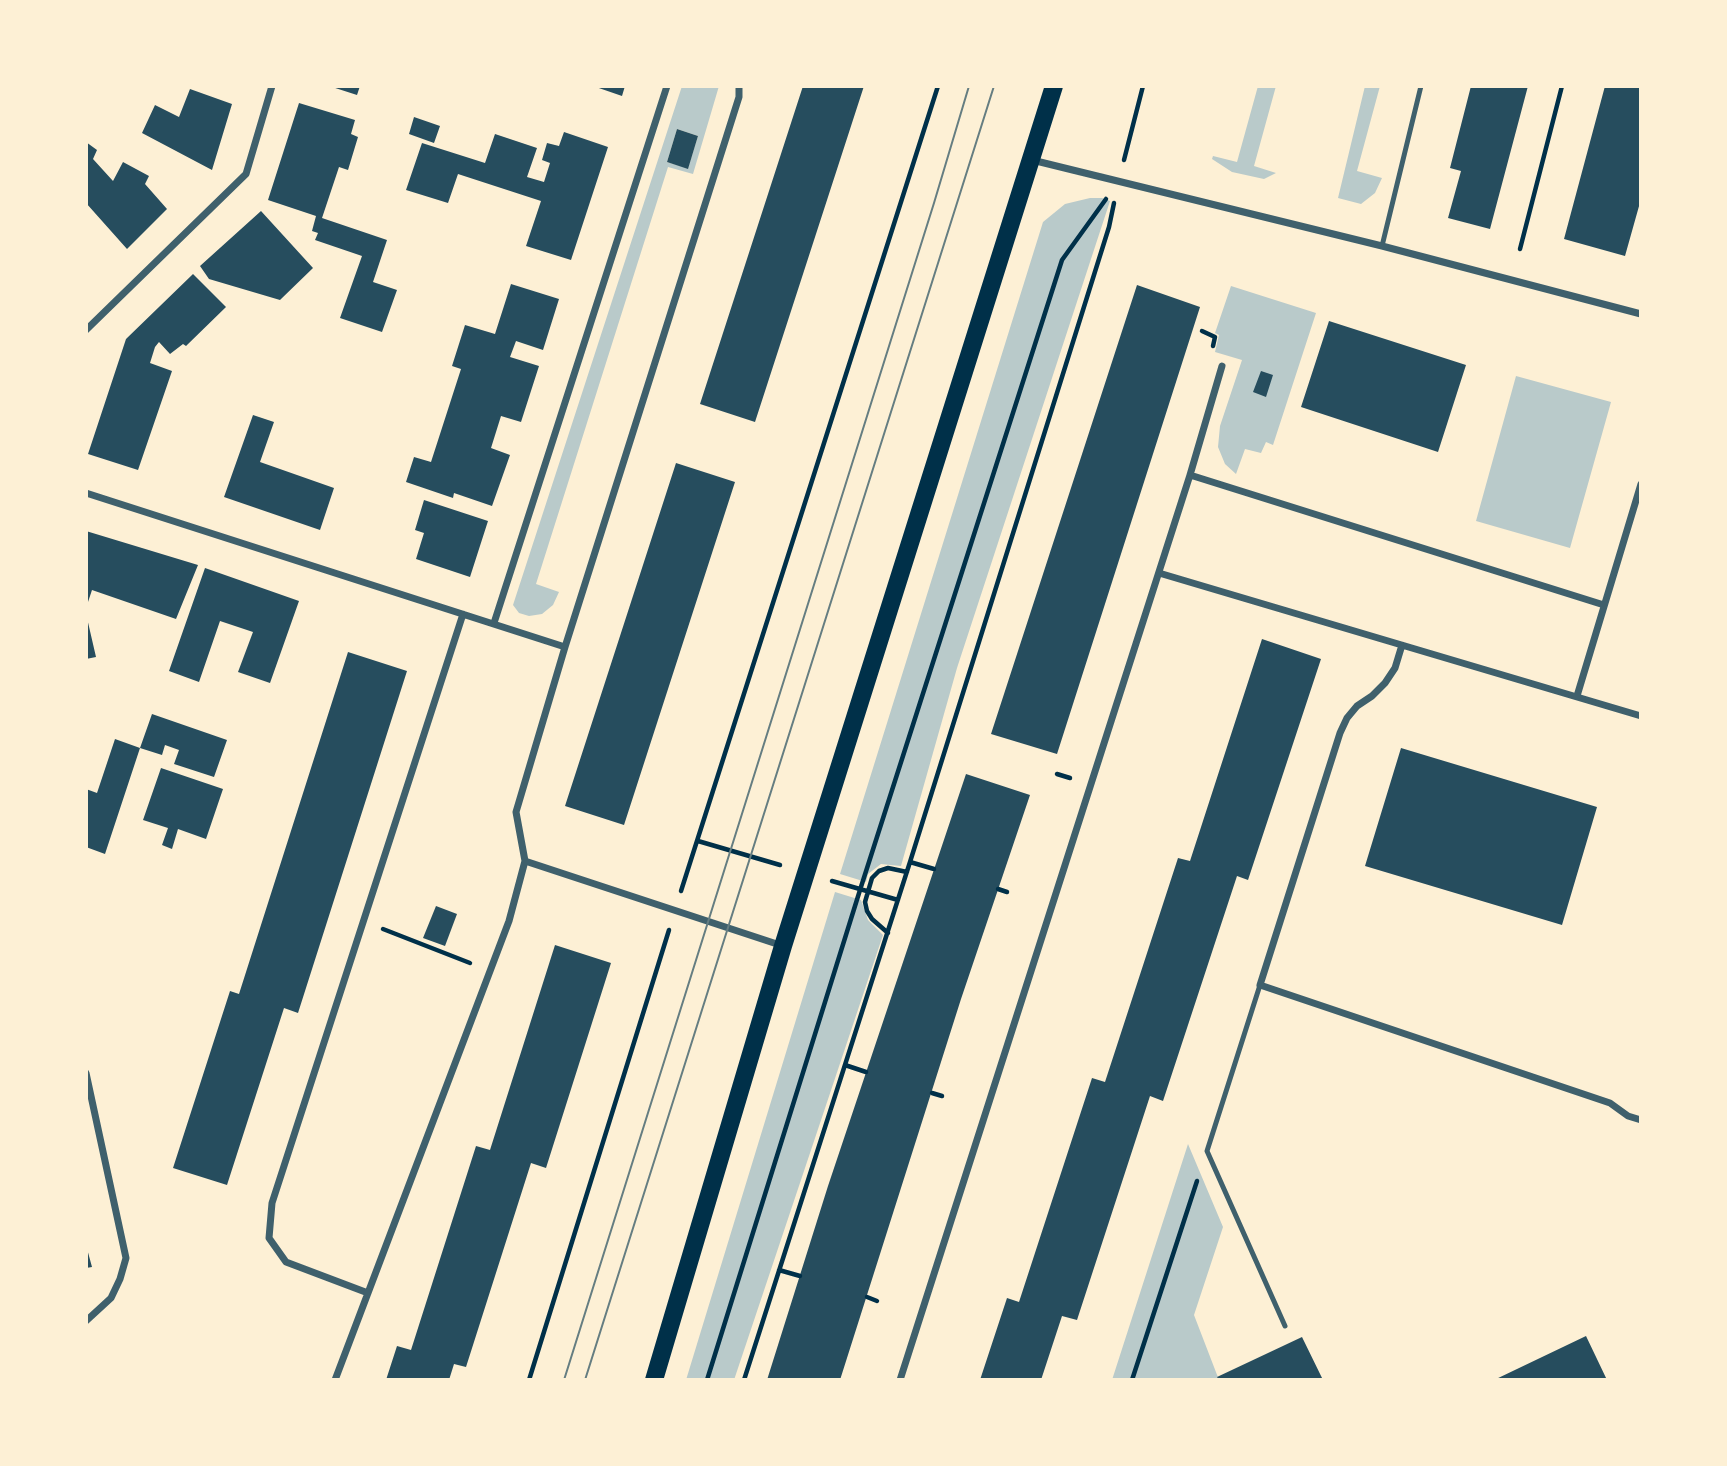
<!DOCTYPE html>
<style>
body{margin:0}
#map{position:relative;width:1727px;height:1466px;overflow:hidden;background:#fdf0d5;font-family:"PT Sans Narrow",sans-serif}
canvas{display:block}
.frame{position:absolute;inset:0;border:88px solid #fdf0d5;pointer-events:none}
</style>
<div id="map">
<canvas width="1727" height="1466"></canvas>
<div class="frame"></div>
</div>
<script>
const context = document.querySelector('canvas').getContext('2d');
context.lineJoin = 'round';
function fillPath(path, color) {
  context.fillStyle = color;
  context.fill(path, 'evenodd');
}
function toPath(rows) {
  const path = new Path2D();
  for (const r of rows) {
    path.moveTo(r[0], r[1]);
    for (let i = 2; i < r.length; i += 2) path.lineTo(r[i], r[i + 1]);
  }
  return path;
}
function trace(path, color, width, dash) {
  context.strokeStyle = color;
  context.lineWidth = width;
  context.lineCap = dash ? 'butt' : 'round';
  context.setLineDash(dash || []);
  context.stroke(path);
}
fillPath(toPath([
 [682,86,719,86,693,174,668,167,536,584,559,592,553,605,542,614,529,616,519,613,513,605],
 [677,129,698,136,688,168,667,162],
 [1258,86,1276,86,1254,166,1276,173,1264,179,1232,172,1212,159,1213,156,1237,162],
 [1365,86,1380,86,1357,171,1382,178,1375,193,1361,204,1338,198],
 [1090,198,1102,198,1110,201,957,668,901,866,881,864,868,874,866,882,840,874,1043,222,1065,204],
 [1231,286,1316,313,1273,445,1266,442,1261,453,1245,449,1236,474,1225,464,1218,447,1220,426,1242,360,1215,352,1219,335,1215,333],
 [1516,376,1611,402,1570,548,1476,521],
 [835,892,861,900,868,920,883,935,734,1380,686,1380],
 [1188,1144,1223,1227,1194,1315,1219,1380,1112,1380]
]), '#b9caca');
fillPath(toPath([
 [329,86,360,86,357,95],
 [593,86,625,86,622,96],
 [803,86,864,86,755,422,700,404],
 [1471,86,1528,86,1490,229,1448,218,1461,171,1450,168],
 [1605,86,1641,86,1641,199,1625,256,1564,239],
 [190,89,232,104,212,170,142,133,155,105,179,117],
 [299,103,355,120,351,134,358,137,348,170,339,167,322,218,387,240,373,282,397,290,382,332,340,318,362,256,315,240,318,233,312,231,316,216,268,200],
 [414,117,440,126,434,143,409,134],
 [677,129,698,136,688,169,667,162],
 [564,132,608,147,571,260,526,246,541,201,458,174,448,203,406,190,422,143,485,163,495,134,537,148,527,177,544,182,550,163,542,160,547,143,559,146],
 [86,142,97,150,93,159,113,181,123,162,149,176,145,184,167,209,127,249,86,203],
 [261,211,313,268,280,300,209,279,200,266],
 [193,274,226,307,186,346,183,344,170,354,159,342,155,347,150,363,172,371,138,470,88,454,126,339],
 [511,284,559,299,543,350,516,341,510,357,539,366,521,422,501,416,491,448,510,455,492,506,454,493,453,498,406,482,414,457,431,462,461,369,452,366,465,325,495,334],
 [1137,285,1200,307,1057,754,991,734],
 [1329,321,1466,365,1438,452,1301,407],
 [1261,371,1273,375,1266,397,1253,392],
 [253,415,274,422,260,462,334,488,320,530,224,497],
 [676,463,735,482,624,825,565,806],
 [424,500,488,521,470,577,416,559,424,533,415,530],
 [86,531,198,565,176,619,92,590,86,608],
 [205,568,299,601,270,683,238,672,253,632,220,621,199,682,169,671],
 [87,618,96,657,86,659,86,619],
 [1262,639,1321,659,1248,880,1237,876,1163,1101,1150,1096,1077,1320,1062,1316,1041,1380,980,1380,1007,1298,1019,1302,1092,1078,1105,1082,1178,858,1190,861],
 [348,652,407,671,298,1013,284,1008,227,1185,173,1168,230,991,239,994],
 [152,714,227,740,214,777,174,764,179,750,165,745,162,755,140,748,105,854,86,847,86,789,97,793,115,739,140,748],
 [1401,748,1597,807,1562,925,1365,866],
 [161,768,223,789,206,839,178,829,172,849,162,845,168,828,143,820],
 [966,774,1030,795,961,999,840,1380,767,1380,828,1186],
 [436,906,457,914,445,946,423,938],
 [555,945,611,963,546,1168,531,1163,466,1367,454,1364,449,1380,386,1380,397,1346,411,1350,476,1146,490,1150],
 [86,1245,92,1267,86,1268],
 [1586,1336,1607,1380,1494,1380],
 [1302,1337,1323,1380,1219,1380,1217,1377]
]), '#264d5e');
trace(toPath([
 [1124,160,1143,86],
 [1520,249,1562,86],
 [1202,331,1215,337,1213,346],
 [1057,774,1070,778],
 [698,841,780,865],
 [910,862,934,869],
 [832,881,898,900],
 [998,889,1007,892],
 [681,891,938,86],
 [383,929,470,963],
 [888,933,872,919,867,911,865,902,872,878,879,871,888,868,907,872],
 [845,1065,866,1072],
 [932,1093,942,1096],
 [779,1270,800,1276],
 [867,1297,877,1301],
 [529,1380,669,930],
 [707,1380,860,890,1062,260,1106,199],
 [744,1380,910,862,1109,227,1114,203],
 [1132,1380,1197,1181]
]), '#003049', 4.5);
trace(toPath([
 [1382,246,1421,86],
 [1260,985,1207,1151,1285,1326]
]), '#3f606c', 5);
trace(toPath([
 [1032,160,1382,246,1641,314],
 [86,330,246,174,272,86],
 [1190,475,1222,366],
 [86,493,565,647],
 [1159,573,1641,716],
 [494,623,667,86],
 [1402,645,1395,668,1385,683,1372,696,1357,706,1347,718,1340,733,1260,985,1610,1103,1628,1116,1641,1120],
 [1577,696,1641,484],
 [525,861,783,946],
 [86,1073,126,1258,120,1279,111,1298,86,1321],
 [368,1293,286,1262,269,1238,272,1203,463,614],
 [335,1380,509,921,525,861,516,812,565,647,739,97,739,86],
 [900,1380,1190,475,1604,605]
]), '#3f606c', 7);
trace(toPath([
 [654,1380,783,946,1054,86]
]), '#003049', 18);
trace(toPath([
 [564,1380,934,203,969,86],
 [585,1380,994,86]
]), '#657d81', 2);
</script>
